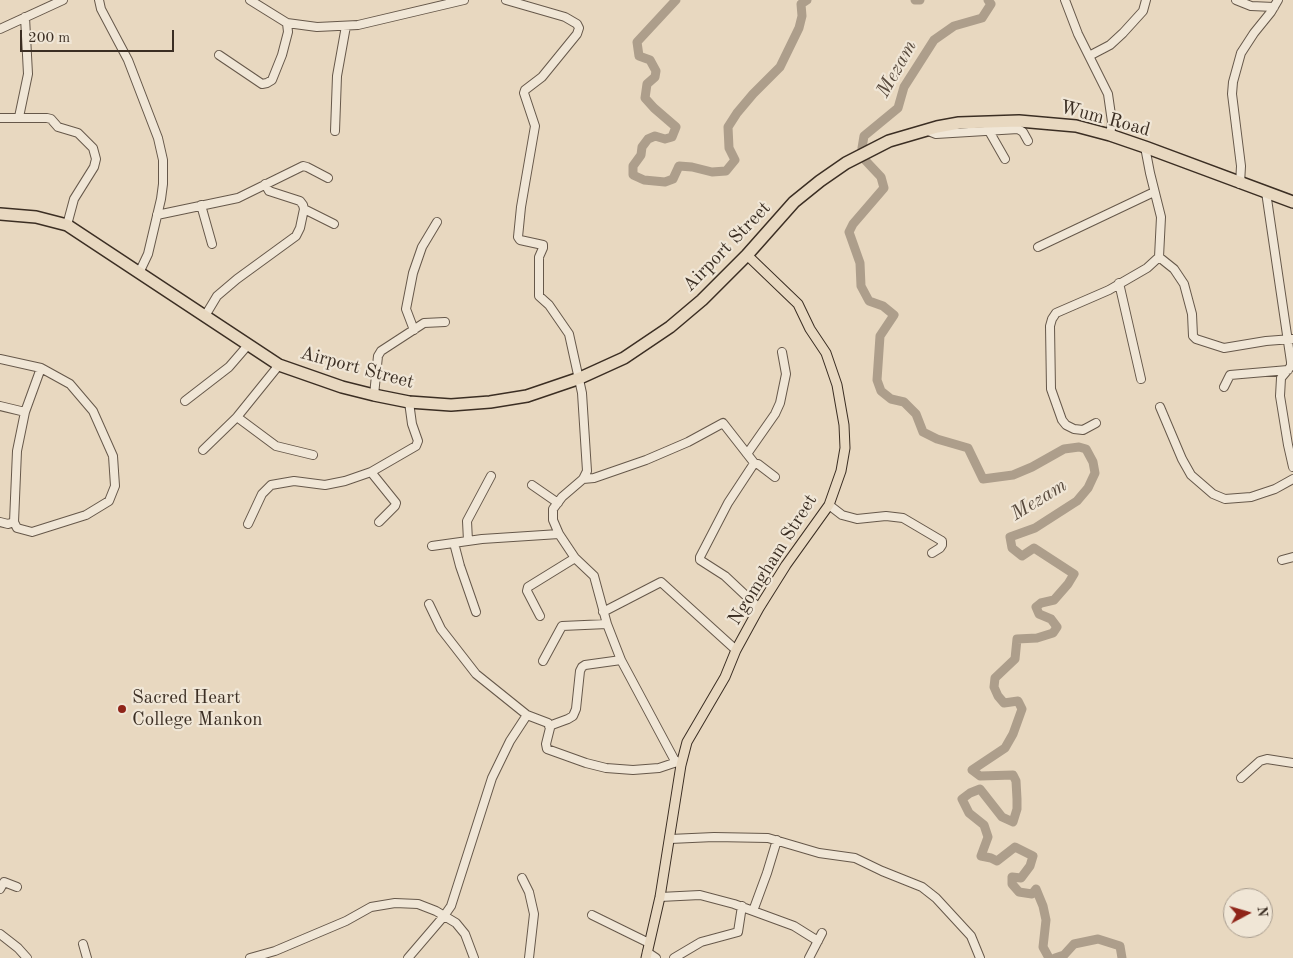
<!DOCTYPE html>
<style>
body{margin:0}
#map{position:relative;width:1293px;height:958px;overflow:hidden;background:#e8d8c0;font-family:"Old Standard TT",serif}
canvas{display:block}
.north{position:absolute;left:1223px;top:888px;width:50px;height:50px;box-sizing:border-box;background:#f0e6d6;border:1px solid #a89c8e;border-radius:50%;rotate:84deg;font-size:14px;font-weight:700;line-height:20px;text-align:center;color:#3b2e23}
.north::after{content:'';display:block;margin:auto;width:18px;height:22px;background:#8f2418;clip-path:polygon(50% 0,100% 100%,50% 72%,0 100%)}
.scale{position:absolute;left:20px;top:30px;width:154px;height:22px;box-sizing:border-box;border:2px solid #3b2e23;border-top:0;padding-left:6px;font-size:15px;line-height:18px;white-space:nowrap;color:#3b2e23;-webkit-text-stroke:4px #f0e6d6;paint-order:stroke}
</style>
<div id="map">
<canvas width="1293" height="958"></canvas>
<div class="north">N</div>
<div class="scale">200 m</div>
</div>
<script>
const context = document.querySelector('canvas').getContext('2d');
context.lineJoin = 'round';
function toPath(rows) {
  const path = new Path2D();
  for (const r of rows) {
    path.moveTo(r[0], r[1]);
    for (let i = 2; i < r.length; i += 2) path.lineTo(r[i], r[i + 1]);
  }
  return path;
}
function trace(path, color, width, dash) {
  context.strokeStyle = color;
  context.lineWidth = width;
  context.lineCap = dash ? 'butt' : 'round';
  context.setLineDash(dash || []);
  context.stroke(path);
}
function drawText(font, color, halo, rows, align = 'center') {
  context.font = font + ' "Old Standard TT",serif';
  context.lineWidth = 4.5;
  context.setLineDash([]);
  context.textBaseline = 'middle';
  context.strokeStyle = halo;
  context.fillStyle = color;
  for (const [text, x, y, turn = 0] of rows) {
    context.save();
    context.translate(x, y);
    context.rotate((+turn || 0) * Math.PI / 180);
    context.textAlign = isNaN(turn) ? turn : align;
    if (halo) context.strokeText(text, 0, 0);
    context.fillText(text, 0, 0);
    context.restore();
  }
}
trace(toPath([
 [676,0,637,42,639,56,650,60,656,71,655,77,647,84,645,98,654,108,676,127,672,137,665,139,655,136,648,139,642,147,641,155,633,166,633,175,644,180,665,182,673,179,679,166,692,167,712,172,726,171,735,160,729,148,728,127,737,113,753,94,780,67,799,28,802,16,801,4,807,0],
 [915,0,920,0],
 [988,0,991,4,982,18,954,26,934,40,904,87,898,108,864,136,862,148,865,160,881,177,884,188,853,224,849,232,860,263,861,286,869,301,883,306,894,315,880,336,877,380,881,391,891,399,904,402,916,414,923,432,937,439,968,448,983,479,1013,475,1032,467,1064,449,1079,447,1086,449,1093,462,1095,473,1088,488,1077,501,1035,528,1010,537,1012,548,1022,556,1034,548,1074,574,1068,584,1054,600,1041,603,1036,607,1039,614,1051,619,1057,627,1053,633,1037,638,1017,639,1015,659,995,678,994,687,998,696,1004,703,1018,701,1022,709,1013,734,1005,748,972,770,980,776,1013,775,1016,781,1017,799,1017,809,1013,822,1002,817,980,789,970,793,962,799,969,813,984,825,988,837,981,856,991,858,997,861,1015,847,1033,856,1030,866,1021,878,1012,877,1012,884,1019,892,1032,894,1036,889,1043,906,1046,920,1043,947,1049,958],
 [1055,958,1064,955,1074,944,1098,939,1120,946,1122,958]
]), '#ad9e8b', 9);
const minor = toPath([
 [99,0,101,9,128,60,158,138,163,160,163,184,161,199,148,254,139,273],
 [250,0,287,23,317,27,358,25,464,0],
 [506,0,565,17,577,24,579,28,577,34,542,77,525,90,524,93,535,126,521,207,518,237,520,240,543,245,543,248,539,257,539,296,549,305,569,334,582,393,587,471,583,479,562,497,553,509,553,520,559,534,575,558,594,576,607,624,621,660,674,759,681,765],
 [1065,0,1078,34,1108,94,1112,122,1110,135],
 [1236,0,1251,6,1274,7],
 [0,29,63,0],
 [219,55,262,84,267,83,272,80,282,55,288,32,287,23],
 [1089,56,1110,45,1123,33,1143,11,1146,0],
 [19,117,28,74,25,17],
 [0,118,47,118,51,119,58,127,78,133,93,148,96,159,94,167,74,199,67,225],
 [926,130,936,134,1018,129,1023,132,1028,141],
 [335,131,337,76,346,26],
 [989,131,1005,159],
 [1240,184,1241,166,1232,94,1233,82,1241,53,1254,33,1271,12,1278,0],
 [1266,192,1291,362,1291,366,1281,378,1280,396,1288,445,1293,467],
 [201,205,212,244],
 [304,209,334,224],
 [157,215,238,198,303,166,307,167,328,178],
 [1038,247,1154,192],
 [1159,257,1174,269,1184,284,1192,314,1193,336,1196,339,1224,348,1266,341,1292,339],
 [1119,283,1141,379],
 [205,316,217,296,237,279,296,236,300,228,304,209,303,205,300,201,269,191,265,184],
 [414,330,406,309,413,273,422,247,437,222],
 [0,359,41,368,70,384,93,411,113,456,115,486,109,501,86,515,32,532,17,528,14,522,17,451,25,412,41,368],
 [1224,387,1230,375,1288,370],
 [374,395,378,356,381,351,424,323,445,322],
 [185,401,229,367,248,345],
 [0,406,25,412],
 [1160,407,1182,459,1191,475,1213,494,1225,499,1251,497,1275,489,1293,479],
 [237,417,276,446,313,455],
 [1096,423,1083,430,1074,429,1066,425,1062,420,1051,389,1050,326,1052,319,1056,313,1109,290,1147,268,1159,257,1161,217,1150,173,1145,147],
 [203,450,237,417,279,365],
 [747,454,775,414,780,403,786,374,782,352],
 [755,464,753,465,728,503,700,557,700,560,725,576,759,608],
 [371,472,396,503,395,506,379,522],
 [583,479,594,478,646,460,688,442,723,423,755,464,758,464,775,477],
 [532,485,558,503],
 [829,505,842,515,857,519,886,516,903,518,942,541,942,545,940,548,932,553],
 [0,522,8,524,14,522],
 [248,524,262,494,271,485,294,481,325,485,345,481,371,472,416,446,418,441,412,424,409,402],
 [468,541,467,521,491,476],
 [454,543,460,566,476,612],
 [432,546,482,539,559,534],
 [1282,560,1293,557],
 [429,604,441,629,476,674,527,715,548,723,550,728,546,744,547,749,586,763,606,768,633,770,659,768,677,762],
 [603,612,661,582,736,650],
 [540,616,527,591,528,587,575,558],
 [543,661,562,626,607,624],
 [549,726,568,719,573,716,576,709,580,671,582,667,585,665,621,660],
 [1241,778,1260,761,1267,759,1293,763],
 [670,839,714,837,768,838,819,853,855,858,882,871,922,887,936,898,971,936,980,958],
 [522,878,529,892,534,914,529,958],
 [0,889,4,882,17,887],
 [660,897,700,895,734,904,794,926,818,941],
 [753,911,767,873,777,840],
 [592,915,649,943],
 [0,934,18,948,27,958],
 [83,944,87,958],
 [647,952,656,958],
 [250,958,275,951,346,921,371,907,395,903,418,904,436,911,456,923,465,934,474,958],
 [408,958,444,916,451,906,492,778,510,741,527,715],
 [674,958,701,942,738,932,742,906],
 [809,958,822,933]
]);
const major = toPath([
 [646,958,660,897,681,765,687,742,725,677,736,650,759,608,786,565,829,505,841,471,845,448,844,425,837,385,826,353,810,329,798,304,747,255]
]);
const highway = toPath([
 [0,214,36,217,67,225,279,365,342,387,374,395,409,402,451,405,490,402,527,396,580,378,624,358,670,327,702,300,747,255,794,202,820,181,846,163,889,141,937,127,959,123,1019,121,1076,126,1110,135,1145,147,1293,202]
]);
trace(minor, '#66584a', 10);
trace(major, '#3b2e23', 11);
trace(highway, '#3b2e23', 14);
trace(minor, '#f0e6d6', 8);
trace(major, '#e8d8c0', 9);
trace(highway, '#e8d8c0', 11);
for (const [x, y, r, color] of [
 [122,709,5,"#8f2418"]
]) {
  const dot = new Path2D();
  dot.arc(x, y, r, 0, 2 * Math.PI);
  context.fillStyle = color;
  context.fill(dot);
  trace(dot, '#f0e6d6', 2);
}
drawText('19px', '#3b2e23', '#f0e6d6', [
 ["Wum Road",1105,119,15],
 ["Airport Street",727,247,-46],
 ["Airport Street",357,368,15],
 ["Ngomgham Street",773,560,-58]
]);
drawText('19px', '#3b2e23', '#f0e6d6', [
 ["Sacred Heart",132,698],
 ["College Mankon",132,720]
], 'left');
drawText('italic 20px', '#584a3d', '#f0e6d6', [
 ["Mezam",897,69,-61],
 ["Mezam",1039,500,-32]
]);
</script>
